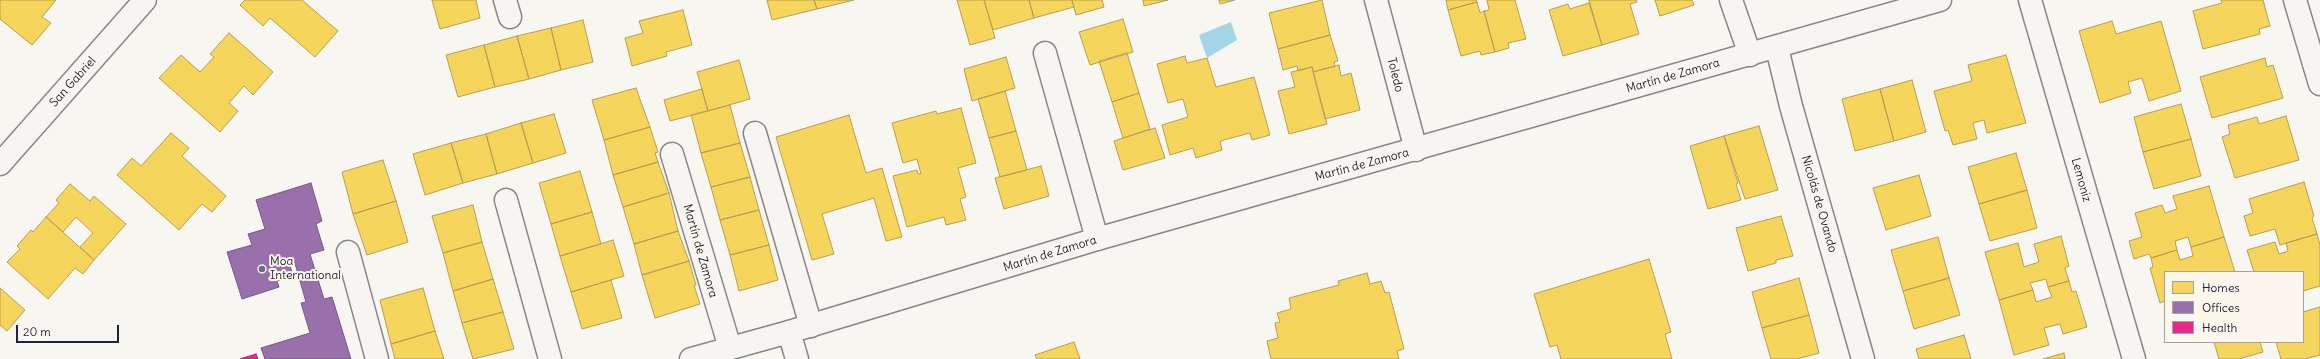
<!DOCTYPE html>
<meta charset="utf-8">
<style>
body{margin:0}
#map{position:relative;width:2320px;height:359px;overflow:hidden;background:#f8f6f0;font-family:Delius,sans-serif}
canvas{display:block}
.legend{position:absolute;left:2164px;top:271px;width:140px;height:72px;box-sizing:border-box;background:#fbf7ec;border:1px solid #a4a2a5;margin:0;padding:5px 7px;list-style:none;font-size:12px;color:#22223b}
.legend li{display:flex;align-items:center;gap:8px;height:20px}
.legend b{width:20px;border:1px solid #a4a2a5}
.scale{position:absolute;left:16px;top:325px;width:103px;height:18px;box-sizing:border-box;border:2px solid #22223b;border-top:0;padding-left:5px;font-size:12px;line-height:14px;white-space:nowrap;color:#22223b;-webkit-text-stroke:3px #fbf7ec;paint-order:stroke}
</style>
<div id="map">
<canvas width="2320" height="359"></canvas>
<ul class="legend">
<li><b style="height:11px;background:#f6d55c"></b>Homes</li>
<li><b style="height:11px;background:#9970ab"></b>Offices</li>
<li><b style="height:11px;background:#e7298a"></b>Health</li>
</ul>
<div class="scale">20 m</div>
</div>
<script>
const context = document.querySelector('canvas').getContext('2d');
context.lineJoin = 'round';
function fillPath(path, color) {
  context.fillStyle = color;
  context.fill(path, 'evenodd');
}
function toPath(rows) {
  const path = new Path2D();
  for (const r of rows) {
    path.moveTo(r[0], r[1]);
    for (let i = 2; i < r.length; i += 2) path.lineTo(r[i], r[i + 1]);
  }
  return path;
}
function trace(path, color, width, dash) {
  context.strokeStyle = color;
  context.lineWidth = width;
  context.lineCap = dash ? 'butt' : 'round';
  context.setLineDash(dash || []);
  context.stroke(path);
}
function drawText(font, color, halo, rows, align = 'center') {
  context.font = font + ' Delius,sans-serif';
  context.lineWidth = 4;
  context.setLineDash([]);
  context.textBaseline = 'middle';
  context.strokeStyle = halo;
  context.fillStyle = color;
  for (const [text, x, y, turn = 0] of rows) {
    context.save();
    context.translate(x, y);
    context.rotate((+turn || 0) * Math.PI / 180);
    context.textAlign = isNaN(turn) ? turn : align;
    if (halo) context.strokeText(text, 0, 0);
    context.fillText(text, 0, 0);
    context.restore();
  }
}
fillPath(toPath([
 [1231,22,1237,40,1207,58,1199,35]
]), '#a5d6e7');
const homes = toPath([
 [0,0,56,0,42,17,51,23,32,45,0,19,0,0],
 [245,0,302,0,338,31,315,57,270,18,263,26,240,5,245,0],
 [432,0,476,0,480,18,440,29,432,0],
 [767,0,814,0,817,9,772,20,767,0],
 [814,0,854,0,817,9,814,0],
 [957,0,984,0,995,38,970,45,957,0],
 [984,0,1029,0,1034,18,993,30,984,0],
 [1029,0,1072,0,1074,7,1034,18,1029,0],
 [1072,0,1102,0,1104,7,1076,15,1072,0],
 [1143,0,1168,0,1144,6,1143,0],
 [1219,0,1235,0,1220,4,1219,0],
 [1322,0,1330,35,1278,49,1269,13,1322,0],
 [1446,0,1476,0,1477,2,1448,10,1446,0],
 [1487,0,1515,0,1526,39,1508,43,1509,48,1495,52,1484,11,1489,10,1487,0],
 [1589,0,1636,0,1637,2,1630,4,1639,34,1602,45,1589,0],
 [1655,0,1692,0,1694,5,1660,16,1655,0],
 [2221,0,2263,0,2270,26,2259,29,2260,34,2203,49,2193,11,2222,3,2221,0],
 [1477,2,1480,13,1484,11,1495,52,1481,55,1480,51,1461,56,1448,10,1477,2],
 [1589,3,1602,45,1563,56,1549,10,1568,4,1570,9,1589,3],
 [683,10,692,45,666,52,667,56,632,66,625,38,643,33,639,21,683,10],
 [1123,19,1133,52,1090,65,1079,32,1123,19],
 [583,20,593,62,561,70,551,28,583,20],
 [2112,21,2116,34,2161,21,2181,91,2149,101,2142,78,2128,82,2131,93,2100,103,2079,31,2112,21],
 [551,28,561,70,529,79,517,36,551,28],
 [229,33,273,72,253,95,244,86,229,103,238,111,220,132,159,78,181,55,200,72,214,57,210,54,229,33],
 [1330,35,1338,61,1334,62,1335,66,1313,72,1312,67,1298,71,1297,66,1283,70,1278,49,1330,35],
 [517,36,529,79,495,87,484,45,517,36],
 [484,45,495,87,458,97,446,55,484,45],
 [1127,53,1139,93,1112,102,1099,61,1127,53],
 [2006,55,2026,123,1987,133,1984,120,1973,123,1977,139,1953,145,1948,130,1945,131,1934,91,1972,81,1968,65,2006,55],
 [1185,56,1187,63,1207,58,1216,87,1254,77,1270,135,1252,140,1250,133,1220,141,1222,150,1196,158,1193,148,1170,155,1162,125,1188,117,1183,99,1168,103,1157,64,1185,56],
 [1006,57,1015,88,972,101,964,69,1006,57],
 [2265,58,2267,67,2273,65,2283,98,2212,118,2200,77,2265,58],
 [739,60,750,99,708,111,697,72,739,60],
 [1339,65,1341,76,1351,73,1360,110,1325,119,1313,72,1339,65],
 [1312,67,1327,124,1289,134,1278,91,1295,87,1291,72,1312,67],
 [1912,80,1926,132,1894,141,1880,89,1912,80],
 [636,88,650,127,604,140,592,100,636,88],
 [702,89,708,111,670,121,664,100,702,89],
 [1880,89,1894,141,1855,151,1842,99,1880,89],
 [1005,91,1016,131,989,138,978,99,1005,91],
 [1139,93,1150,129,1123,138,1112,102,1139,93],
 [2181,104,2191,139,2143,152,2134,117,2181,104],
 [730,105,740,143,701,153,691,115,730,105],
 [961,108,976,163,958,168,966,197,960,199,966,220,946,225,944,217,907,227,893,176,917,170,918,174,921,174,917,159,903,163,892,123,936,111,937,114,961,108],
 [554,114,566,153,533,163,521,123,554,114],
 [849,115,866,173,882,168,902,237,886,241,874,198,822,214,834,254,812,260,776,137,849,115],
 [2286,116,2299,160,2235,178,2222,137,2230,134,2228,125,2257,117,2259,124,2286,116],
 [521,123,533,163,497,174,486,134,521,123],
 [1759,126,1778,190,1745,199,1724,136,1759,126],
 [650,127,658,152,655,153,658,162,613,175,604,140,650,127],
 [1155,128,1165,158,1123,170,1114,141,1155,128],
 [1016,131,1027,170,1000,177,989,138,1016,131],
 [171,133,189,148,182,156,226,196,212,212,202,204,179,230,117,175,132,158,141,166,171,133],
 [486,134,497,174,463,183,451,143,486,134],
 [1724,136,1738,183,1736,184,1741,200,1708,209,1690,146,1724,136],
 [2191,139,2201,176,2154,189,2143,152,2191,139],
 [451,143,463,183,425,195,413,154,451,143],
 [740,143,750,177,711,187,701,153,740,143],
 [2016,153,2027,190,1979,204,1968,167,2016,153],
 [383,160,396,201,353,214,342,172,383,160],
 [658,162,669,193,623,207,613,175,658,162],
 [1041,166,1049,196,1004,209,995,178,1041,166],
 [580,171,592,212,551,224,539,183,580,171],
 [1919,175,1931,216,1886,230,1873,188,1919,175],
 [750,177,759,210,720,220,711,187,750,177],
 [2304,182,2314,216,2312,218,2317,234,2280,245,2275,229,2250,236,2244,216,2253,213,2249,199,2304,182],
 [70,184,90,201,94,196,126,224,94,260,80,247,93,233,76,217,63,232,46,217,59,203,56,200,70,184],
 [2209,186,2224,237,2191,247,2188,237,2175,241,2177,250,2151,258,2149,254,2134,259,2129,241,2142,237,2135,213,2162,205,2165,213,2177,209,2173,196,2209,186],
 [2027,190,2037,228,1990,241,1979,204,2027,190],
 [669,193,678,231,634,244,623,207,669,193],
 [396,201,408,242,367,255,353,214,396,201],
 [473,205,482,242,443,253,432,216,473,205],
 [759,210,769,245,730,255,720,220,759,210],
 [592,212,601,244,560,256,551,224,592,212],
 [1781,216,1793,256,1776,260,1776,263,1748,271,1736,228,1781,216],
 [46,217,94,260,83,274,75,268,48,299,7,262,20,249,17,246,31,230,33,232,46,217],
 [678,231,689,261,642,275,634,244,678,231],
 [2317,234,2320,245,2320,286,2303,291,2303,272,2254,272,2247,250,2275,242,2279,254,2288,251,2286,243,2317,234],
 [2061,236,2069,266,2065,268,2069,281,2048,287,2046,279,2030,283,2033,290,1999,300,1985,252,2018,243,2024,267,2039,262,2034,244,2061,236],
 [1938,237,1949,278,1903,291,1891,250,1938,237],
 [2224,237,2235,272,2165,272,2165,301,2160,303,2150,268,2153,267,2151,258,2177,250,2180,260,2193,256,2191,247,2224,237],
 [613,240,624,276,571,292,560,256,613,240],
 [482,242,493,279,453,291,443,253,482,242],
 [769,245,778,280,739,291,730,255,769,245],
 [1649,259,1671,332,1665,334,1672,359,1561,359,1557,345,1550,347,1534,294,1649,259],
 [689,261,696,285,694,285,700,304,655,318,642,275,689,261],
 [1367,273,1370,284,1381,281,1385,293,1389,292,1404,349,1397,351,1399,359,1271,359,1267,341,1278,338,1275,323,1280,322,1277,313,1291,309,1289,298,1339,285,1338,281,1367,273],
 [1799,278,1809,315,1762,328,1752,292,1799,278],
 [1949,278,1960,315,1914,329,1903,291,1949,278],
 [493,279,503,312,462,323,453,291,493,279],
 [611,280,622,318,582,329,571,292,611,280],
 [2069,281,2072,292,2076,291,2087,327,2063,334,2060,324,2044,328,2049,345,2014,355,1999,300,2033,290,2036,302,2052,297,2048,287,2069,281],
 [0,288,25,310,7,331,0,325,0,288],
 [423,288,435,331,391,344,380,300,423,288],
 [2320,307,2320,355,2305,359,2281,359,2276,342,2303,342,2303,312,2320,307],
 [503,312,514,349,473,359,462,323,503,312],
 [1809,315,1819,353,1797,359,1771,359,1762,328,1809,315],
 [435,331,444,359,395,359,391,344,435,331],
 [1964,335,1971,359,1919,359,1916,349,1964,335],
 [1074,342,1080,359,1037,359,1035,355,1074,342],
 [2214,342,2260,342,2263,352,2239,359,2219,359,2214,342],
 [2064,353,2065,359,2043,359,2064,353]
]);
fillPath(homes, '#f6d55c');
trace(homes, '#b69f52', 1);
const offices = toPath([
 [311,183,322,221,316,224,324,250,310,254,324,299,332,297,351,359,265,359,261,348,310,333,301,303,306,302,294,260,289,262,293,276,277,281,279,287,242,299,227,252,252,245,248,234,265,229,256,200,311,183]
]);
fillPath(offices, '#9970ab');
trace(offices, '#755989', 1);
const health = toPath([
 [256,354,258,359,240,359,256,354]
]);
fillPath(health, '#e7298a');
trace(health, '#ac2772', 1);
const street = toPath([
 [505,0,510,17],
 [1376,0,1416,150],
 [1731,0,1750,55],
 [2030,0,2134,359],
 [2295,0,2320,84],
 [1777,48,1791,106,1863,359],
 [1045,53,1097,239],
 [755,133,811,326],
 [672,154,730,348],
 [506,200,550,359],
 [348,252,377,359],
 [789,332,797,359]
]);
const secondary = toPath([
 [0,164,145,0],
 [691,359,789,332,1097,239,1940,0]
]);
trace(street, '#878688', 25);
trace(secondary, '#878688', 25);
trace(street, '#f6f5f1', 22);
trace(secondary, '#f6f5f1', 22);
for (const [x, y, r, color] of [
 [262,269,4,"#6d6c7a"]
]) {
  const dot = new Path2D();
  dot.arc(x, y, r, 0, 2 * Math.PI);
  context.fillStyle = color;
  context.fill(dot);
  trace(dot, '#fbf7ec', 1.5);
}
drawText('12px', '#22223b', '#fbf7ec', [
 ["Toledo",1395,75,76],
 ["Martín de Zamora",1673,76,-16],
 ["San Gabriel",73,82,-48],
 ["Martín de Zamora",1362,165,-15],
 ["Lemoniz",2081,180,74],
 ["Nicolás de Ovando",1819,204,74],
 ["Martín de Zamora",700,251,74],
 ["Martín de Zamora",1050,254,-17]
]);
drawText('12px', '#22223b', '#fbf7ec', [
 ["Moa",270,262],
 ["International",270,276]
], 'left');
</script>
